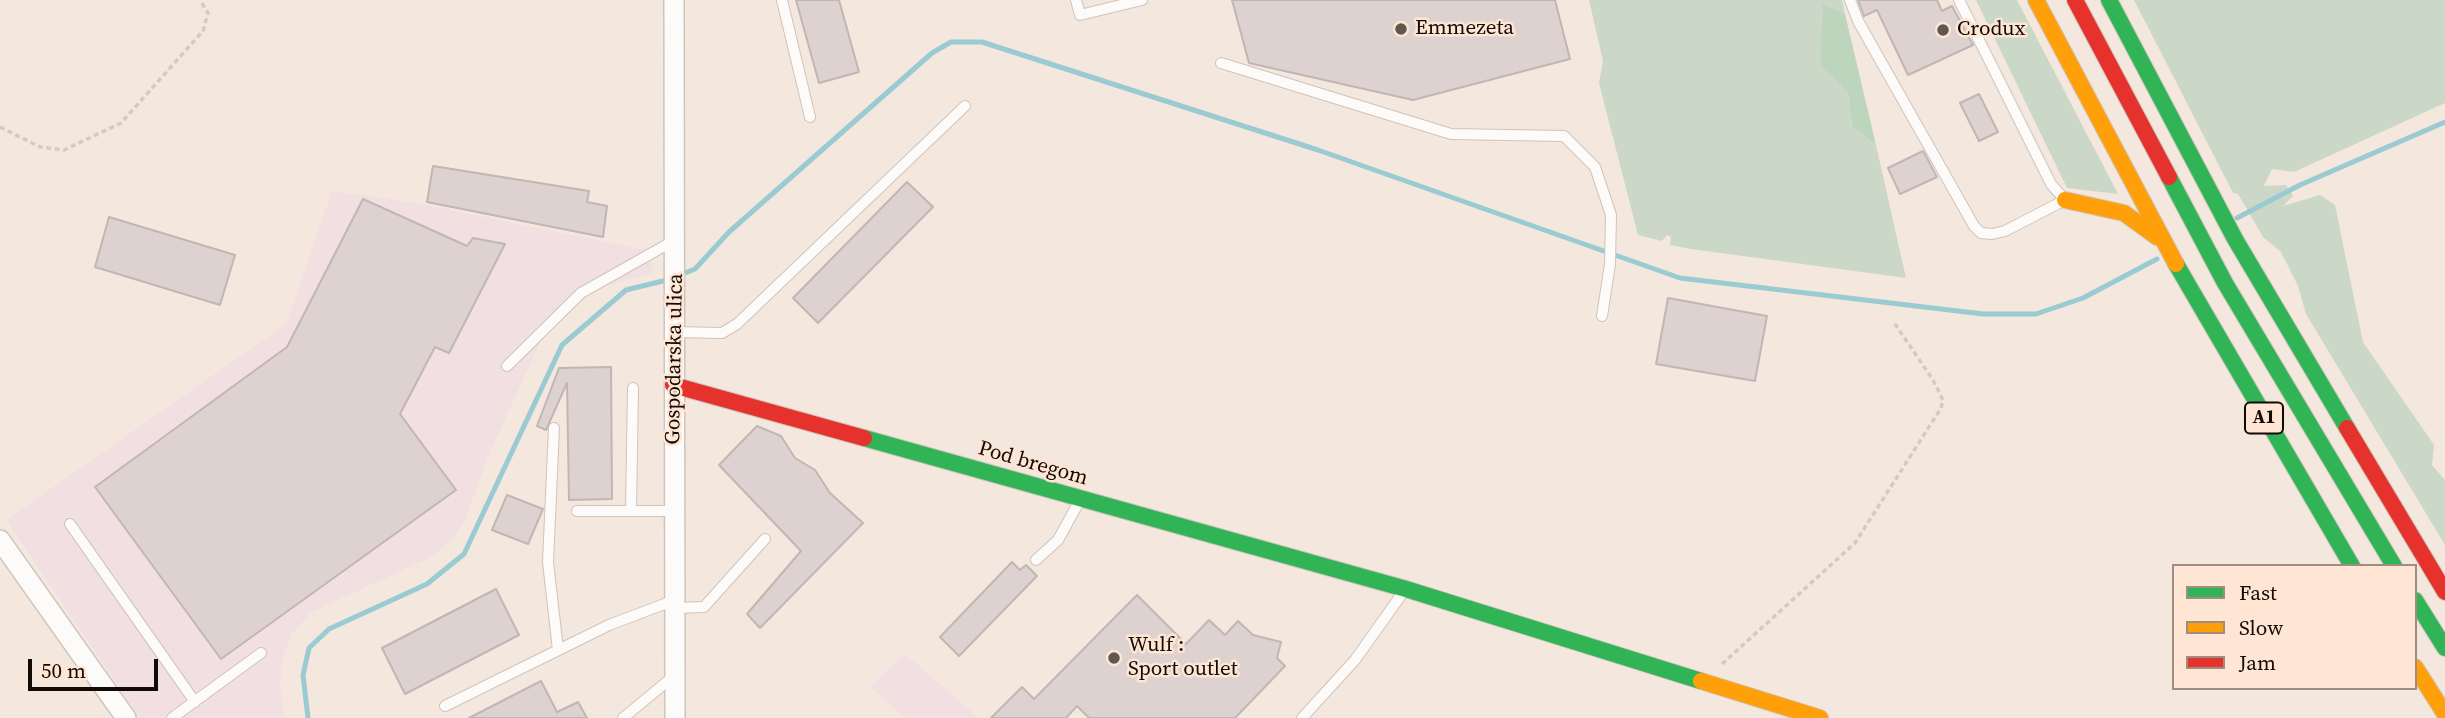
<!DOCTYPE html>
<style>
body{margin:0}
#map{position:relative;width:2445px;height:718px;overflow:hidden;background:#f4e7de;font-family:"Source Serif 4",serif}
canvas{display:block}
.legend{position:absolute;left:2172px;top:564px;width:245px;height:126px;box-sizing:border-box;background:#fee5d4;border:2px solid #a08d81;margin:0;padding:9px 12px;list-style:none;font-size:21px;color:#120a05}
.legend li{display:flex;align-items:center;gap:14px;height:35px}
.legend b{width:35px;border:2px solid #a08d81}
.scale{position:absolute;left:28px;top:659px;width:130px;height:32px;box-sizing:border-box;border:4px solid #120a05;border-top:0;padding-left:9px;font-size:21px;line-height:24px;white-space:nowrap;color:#120a05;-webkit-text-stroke:5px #fee5d4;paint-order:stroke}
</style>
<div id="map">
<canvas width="2445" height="718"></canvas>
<ul class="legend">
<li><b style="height:9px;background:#30b455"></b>Fast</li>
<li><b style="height:9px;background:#ff9f0a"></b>Slow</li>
<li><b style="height:9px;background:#e5322d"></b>Jam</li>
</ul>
<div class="scale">50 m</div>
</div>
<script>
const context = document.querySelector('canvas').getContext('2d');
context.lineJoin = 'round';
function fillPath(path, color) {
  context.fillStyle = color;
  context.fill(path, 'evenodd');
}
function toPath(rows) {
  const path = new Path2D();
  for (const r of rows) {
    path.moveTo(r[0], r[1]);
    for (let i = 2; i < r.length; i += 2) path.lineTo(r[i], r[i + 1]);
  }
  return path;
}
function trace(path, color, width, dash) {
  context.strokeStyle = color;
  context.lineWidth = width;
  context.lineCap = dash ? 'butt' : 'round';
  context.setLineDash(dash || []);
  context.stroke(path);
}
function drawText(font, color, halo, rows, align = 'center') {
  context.font = font + ' "Source Serif 4",serif';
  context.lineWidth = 5;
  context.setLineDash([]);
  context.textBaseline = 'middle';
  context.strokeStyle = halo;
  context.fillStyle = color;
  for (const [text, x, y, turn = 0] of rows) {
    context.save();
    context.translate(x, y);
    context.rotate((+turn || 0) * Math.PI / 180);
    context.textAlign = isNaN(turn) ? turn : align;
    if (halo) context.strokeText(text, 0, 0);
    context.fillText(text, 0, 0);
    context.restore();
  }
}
fillPath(toPath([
 [332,191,416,203,651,251,653,273,606,285,580,298,542,338,490,452,464,523,452,540,429,558,312,612,292,633,283,656,280,688,285,718,140,718,6,520,286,324],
 [905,654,979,718,905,718,871,687]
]), '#f2dfe2');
fillPath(toPath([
 [1589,0,1842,0,1845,14,1824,5,1820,66,1848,92,1852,126,1876,145,1906,278,1691,249,1670,245,1671,237,1667,235,1662,241,1638,235,1599,83,1603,61],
 [1976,0,2017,0,2118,194,2067,188],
 [2134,0,2445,0,2445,103,2294,172,2272,169,2264,186,2286,185,2293,196,2283,206,2320,195,2335,205,2363,342,2434,445,2432,465,2445,480,2445,545,2306,314,2298,286,2281,252,2263,237,2238,194,2233,193]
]), '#cbd8c7');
fillPath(toPath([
 [1823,4,1845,14,1876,145,1852,126,1848,92,1820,66]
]), '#bdd5bd');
trace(toPath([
 [2237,218,2300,185,2445,122],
 [680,275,695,269,729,232,932,53,951,42,982,42,1318,150,1680,278,1983,314,2036,314,2083,298,2157,259],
 [308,718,303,675,309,648,329,629,427,584,464,554,562,345,626,290,671,279]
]), '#9acad2', 5);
const building = toPath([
 [796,0,839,0,859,72,819,83,796,0],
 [1232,0,1555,0,1570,59,1413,100,1249,63,1232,0],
 [1858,0,1937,0,1942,11,1952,6,1973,45,1908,75,1877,10,1864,16,1858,0],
 [1979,94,1998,132,1979,141,1960,103,1979,94],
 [1923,151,1937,177,1900,194,1888,168,1923,151],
 [433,166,589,191,587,202,607,206,603,237,427,202,433,166],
 [907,182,933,207,818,323,793,298,907,182],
 [363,199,467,246,473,238,505,244,449,353,435,347,400,414,456,490,221,659,95,487,287,347,363,199],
 [109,217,235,255,220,305,95,267,109,217],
 [1668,298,1767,316,1755,381,1656,364,1668,298],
 [611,367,612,499,569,500,567,383,546,430,537,426,559,368,611,367],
 [757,426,781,436,795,458,815,470,830,493,863,523,760,628,747,614,801,551,719,465,757,426],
 [507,495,543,509,528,544,492,530,507,495],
 [1012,562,1020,570,1026,565,1037,576,959,656,940,637,1012,562],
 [496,589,519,635,405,694,382,648,496,589],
 [1137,595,1186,644,1209,620,1225,635,1238,621,1253,635,1281,642,1277,658,1285,666,1235,718,1089,718,1077,706,1066,718,991,718,1022,687,1034,699,1137,595],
 [541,681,557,712,578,702,587,718,469,718,541,681]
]);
fillPath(building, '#ddd2cf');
trace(building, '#c2b6b4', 2);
const lane = toPath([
 [782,0,810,117],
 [1076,0,1080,15,1142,0],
 [1850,0,1858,21,1974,226,1981,233,1992,234,2005,231,2065,200,2051,184,1959,0],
 [1221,63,1451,134,1564,136,1595,167,1611,215,1610,264,1602,316],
 [675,332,722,333,737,324,965,106],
 [507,366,581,293,675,240],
 [554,428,548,562,558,650],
 [577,511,674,511],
 [631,511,633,388],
 [70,524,195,702],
 [1036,560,1058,540,1080,500],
 [675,608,704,607,765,539],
 [445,706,609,625,675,600],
 [172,718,261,653],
 [623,718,675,675],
 [1302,718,1355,660,1404,591]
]);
const street = toPath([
 [674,0,675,718],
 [0,540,126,718]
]);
const fast = toPath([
 [2109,0,2235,239,2347,428],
 [2169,177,2225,283,2394,566],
 [2176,264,2352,566],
 [864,438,1406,589,1701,681],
 [2415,600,2445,648]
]);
const slow = toPath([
 [2036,0,2176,264],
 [2065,200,2124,213,2157,237],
 [2415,667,2445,714],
 [1701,681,1820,718]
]);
const jam = toPath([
 [2075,0,2169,177],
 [673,385,864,438],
 [2347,428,2445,592]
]);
trace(lane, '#cec4bc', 12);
trace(street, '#cec4bc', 22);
trace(fast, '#cec4bc', 18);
trace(slow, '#cec4bc', 18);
trace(jam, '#cec4bc', 18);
trace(toPath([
 [0,127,40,147,64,150,121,123,203,31,208,13,200,0],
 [1722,664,1855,543,1941,408,1943,400,1933,380,1893,321]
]), '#d0cbc8', 3.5, [5, 3.5]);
trace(lane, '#fdfbfa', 10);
trace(street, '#fdfbfa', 19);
trace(fast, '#30b455', 16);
trace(slow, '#ff9f0a', 16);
trace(jam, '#e5322d', 16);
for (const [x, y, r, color] of [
 [1401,29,7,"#615751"],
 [1943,30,7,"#615751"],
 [1114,658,7,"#615751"]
]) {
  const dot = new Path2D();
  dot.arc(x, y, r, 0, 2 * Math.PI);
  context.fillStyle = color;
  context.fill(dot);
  trace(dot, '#fee5d4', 2.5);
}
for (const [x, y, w] of [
 [2264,418,38]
]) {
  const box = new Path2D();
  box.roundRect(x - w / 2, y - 15.5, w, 31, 5);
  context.fillStyle = '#fee5d4';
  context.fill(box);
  trace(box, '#120a05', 2);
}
drawText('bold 19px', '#120a05', null, [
 ["A1",2264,418]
]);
drawText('21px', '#120a05', '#fee5d4', [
 ["Emmezeta",1415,29],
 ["Crodux",1957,30],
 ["Wulf :",1128,646],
 ["Sport outlet",1128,670]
], 'left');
drawText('21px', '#120a05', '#fee5d4', [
 ["Gospodarska ulica",675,359,-89],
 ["Pod bregom",1033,464,16]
]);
</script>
